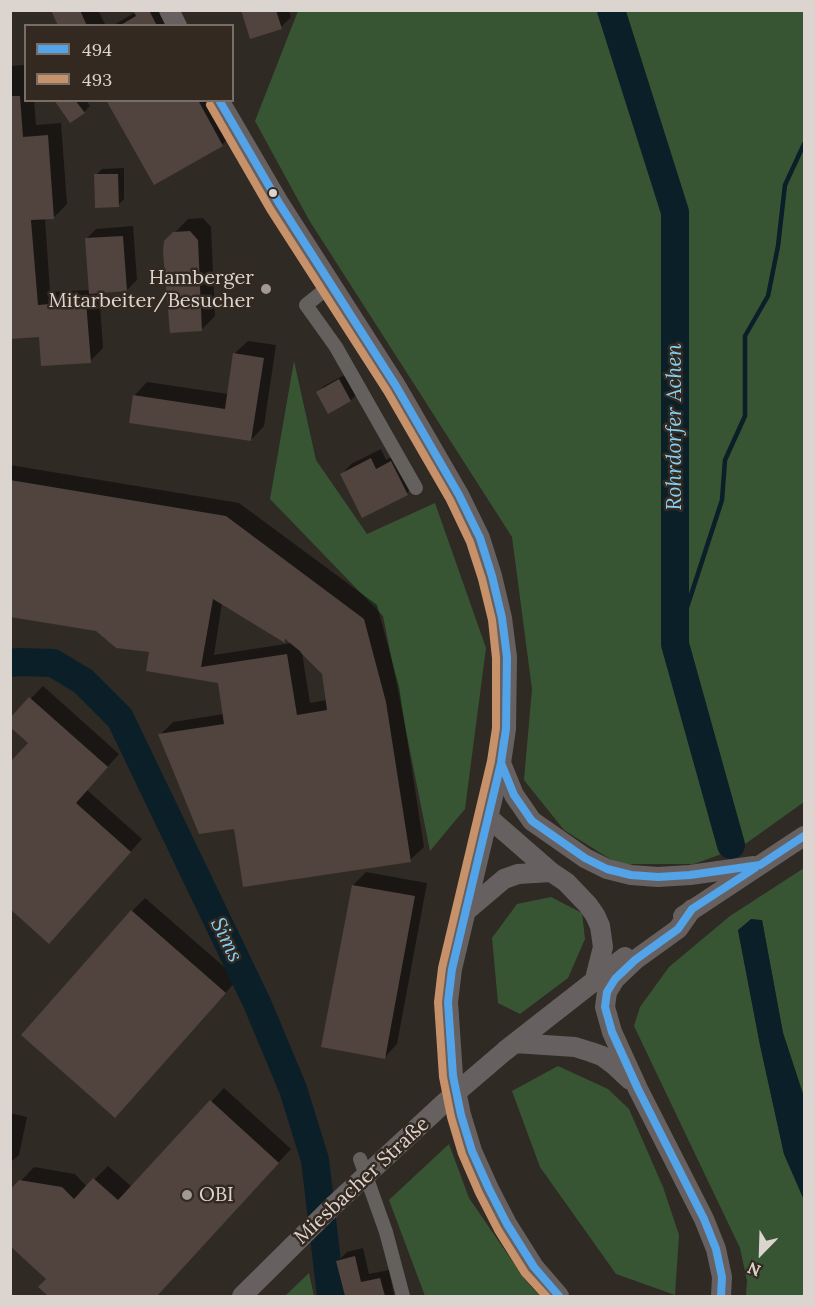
<!DOCTYPE html>
<meta charset="utf-8">
<style>
body{margin:0}
#map{position:relative;width:815px;height:1307px;overflow:hidden;background:#302a25;font-family:Lora,serif}
canvas{display:block}
.frame{position:absolute;inset:0;border:12px solid #dcd5cf;pointer-events:none}
.legend{position:absolute;left:24px;top:24px;width:210px;height:78px;box-sizing:border-box;background:#342921;border:2px solid #776e67;margin:0;padding:8px 10px;list-style:none;font-size:18px;color:#dcd5cf}
.legend li{display:flex;align-items:center;gap:12px;height:30px}
.legend b{width:30px;border:2px solid #776e67}
.north{position:absolute;left:731px;top:1223px;width:60px;height:60px;-webkit-text-stroke:4px #342921;paint-order:stroke;rotate:203deg;font-size:16px;font-weight:700;line-height:24px;text-align:center;color:#dcd5cf}
.north::after{content:'';display:block;margin:auto;width:21px;height:27px;background:#dcd5cf;clip-path:polygon(50% 0,100% 100%,50% 72%,0 100%)}
</style>
<div id="map">
<canvas width="815" height="1307"></canvas>
<div class="frame"></div>
<ul class="legend">
<li><b style="height:8px;background:#53a3e8"></b>494</li>
<li><b style="height:8px;background:#c7916a"></b>493</li>
</ul>
<div class="north">N</div>
</div>
<script>
const context = document.querySelector('canvas').getContext('2d');
context.lineJoin = 'round';
function fillPath(path, color) {
  context.fillStyle = color;
  context.fill(path, 'evenodd');
}
function toPath(rows) {
  const path = new Path2D();
  for (const r of rows) {
    path.moveTo(r[0], r[1]);
    for (let i = 2; i < r.length; i += 2) path.lineTo(r[i], r[i + 1]);
  }
  return path;
}
function trace(path, color, width, dash) {
  context.strokeStyle = color;
  context.lineWidth = width;
  context.lineCap = dash ? 'butt' : 'round';
  context.setLineDash(dash || []);
  context.stroke(path);
}
function drawText(font, color, halo, rows, align = 'center') {
  context.font = font + ' Lora,serif';
  context.lineWidth = 5;
  context.setLineDash([]);
  context.textBaseline = 'middle';
  context.strokeStyle = halo;
  context.fillStyle = color;
  for (const [text, x, y, turn = 0] of rows) {
    context.save();
    context.translate(x, y);
    context.rotate((+turn || 0) * Math.PI / 180);
    context.textAlign = isNaN(turn) ? turn : align;
    if (halo) context.strokeText(text, 0, 0);
    context.fillText(text, 0, 0);
    context.restore();
  }
}
fillPath(toPath([
 [298,11,804,11,804,802,741,847,694,864,618,864,564,830,524,780,532,689,512,537,309,220,255,121],
 [294,361,316,460,367,534,435,503,486,648,465,809,430,851,383,616,270,499],
 [804,868,804,1097,783,1033,762,920,738,930,760,1045,784,1154,804,1200,804,1296,746,1296,747,1281,740,1248,634,1026,640,1007,669,967,730,916],
 [551,897,582,913,585,939,568,978,520,1014,498,1003,492,938,517,904],
 [558,1066,608,1089,629,1109,663,1187,679,1235,675,1295,616,1274,540,1167,512,1091],
 [449,1144,469,1198,526,1281,540,1296,425,1296,389,1200],
 [309,1273,314,1296,285,1296]
]), '#375533');
fillPath(toPath([
 [751,919,762,920,783,1033,804,1097,804,1200,784,1154,760,1045,738,930]
]), '#0b1f28');
fillPath(toPath([
 [52,10,98,10,106,26,60,26],
 [135,10,167,10,176,26,112,26,136,12],
 [243,10,289,10,291,17,281,27],
 [26,65,26,100,34,100,36,125,61,123,67,204,54,217,45,218,50,292,90,290,86,239,96,229,133,226,137,280,127,290,99,292,103,348,90,361,40,335,10,337,10,66],
 [56,100,86,100,90,106,84,112],
 [108,100,217,100,234,132,222,145],
 [124,168,124,199,118,205,96,175,102,169],
 [203,218,211,227,215,316,202,329,166,242,188,219],
 [248,341,276,345,264,426,251,440,134,396,147,382,228,394,234,354],
 [346,374,357,394,351,400,328,412,318,392,324,386],
 [381,449,386,460,401,452,417,483,407,493,363,516,342,474,351,464],
 [10,465,239,503,377,605,399,687,424,847,410,860,235,827,160,735,173,722,224,714,219,682,97,630,10,615],
 [222,603,285,641,287,639,292,643,214,655],
 [302,653,324,673,327,700,310,703],
 [43,686,119,754,87,790,142,839,62,929,30,743,10,720],
 [366,872,427,883,397,1044,384,1058,353,885],
 [145,898,238,979,115,1116,132,911],
 [224,1088,291,1149,156,1296,50,1296,40,1287,48,1279,21,1181,34,1167,75,1174,87,1187,108,1166,132,1187],
 [10,1113,27,1117,19,1155,12,1161,10,1161],
 [363,1248,369,1274,389,1270,394,1296,346,1296,338,1261,347,1252]
]), '#0007');
trace(toPath([
 [675,644,722,500,725,460,745,416,745,336,768,296,778,246,785,185,804,144]
]), '#0b1f28', 4.5);
trace(toPath([
 [611,10,675,212,675,644,731,845],
 [10,663,20,662,53,663,83,681,120,718,257,1003,293,1089,315,1160,331,1296]
]), '#0b1f28', 28);
fillPath(toPath([
 [51,10,80,10,87,26,58,26],
 [133,10,149,10,157,26,119,26,136,16],
 [241,10,276,10,282,29,250,39],
 [10,96,20,96,23,137,48,135,54,219,31,220,38,305,86,301,91,363,41,366,39,337,10,339],
 [54,100,75,100,85,113,70,123],
 [106,100,198,100,223,146,154,185],
 [94,174,118,174,119,207,95,208],
 [190,231,198,240,202,331,170,333,163,253,164,241,173,232],
 [123,236,127,291,89,294,85,238],
 [233,353,264,358,251,441,129,423,133,395,225,409],
 [339,379,351,401,328,414,316,392],
 [371,458,376,469,391,461,408,495,362,518,340,474],
 [10,480,226,516,364,619,386,702,411,862,243,887,234,829,199,834,158,734,224,724,218,683,146,671,149,652,116,648,96,631,10,617],
 [213,599,285,643,285,639,301,652,300,652,322,674,327,710,297,715,287,654,201,667],
 [29,697,108,767,76,803,131,852,49,944,10,909,10,762,28,743,10,727,10,718],
 [352,885,415,896,385,1059,321,1047],
 [131,910,226,993,115,1118,21,1035],
 [210,1100,279,1163,157,1296,48,1296,38,1287,46,1279,10,1246,10,1190,19,1180,62,1187,74,1199,93,1178,118,1200],
 [355,1256,361,1282,380,1278,385,1296,345,1296,336,1261]
]), '#51433d');
trace(toPath([
 [331,285,306,305,336,347,416,488],
 [360,1159,386,1232,403,1296]
]), '#63605e', 14);
trace(toPath([
 [169,10,177,26],
 [219,100,279,203,396,386,459,495,480,538,492,576,502,618,507,657,506,729,501,763,452,969,448,1002,453,1076,461,1115,472,1151,489,1189,507,1224,534,1267,559,1296],
 [501,763,514,795,532,821,585,858,607,869,631,875,658,877,690,875,754,866],
 [489,818,551,872,566,882,588,905,595,915,600,926,603,947,595,979],
 [692,909,678,929,635,960,615,979,607,992,605,1007,612,1032,638,1089,704,1219,716,1249,722,1277,721,1296],
 [464,913,504,879,518,874,551,872],
 [683,916,804,836],
 [515,1043,575,1047,591,1052,602,1056,614,1065,630,1080],
 [506,1050,625,957],
 [242,1296,334,1205]
]), '#666160', 20);
trace(toPath([
 [334,1205,444,1103,506,1050]
]), '#666160', 20);
trace(toPath([
 [219,100,279,203,396,386,459,495,480,538,492,576,502,618,507,657,506,729,501,763,452,969,448,1002,453,1076,461,1115,472,1151,489,1189,507,1224,534,1267,559,1296],
 [504,741,501,763,514,795,532,821,585,858,607,869,631,875,658,877,690,875,760,865,804,836],
 [721,1296,722,1277,716,1249,704,1219,638,1089,612,1032,605,1007,607,992,615,979,635,960,678,929,692,909,755,868]
]), '#53a3e8', 8);
trace(toPath([
 [210,105,270,209,387,391,450,500,470,542,482,579,492,620,496,658,496,728,491,761,442,968,438,1002,443,1077,451,1117,462,1154,479,1193,498,1230,525,1273,546,1296]
]), '#c7916a', 8);
for (const [x, y, r, color] of [
 [273,193,5,"#dcd5cf"],
 [266,289,6,"#a09994"],
 [187,1195,6,"#a09994"]
]) {
  const dot = new Path2D();
  dot.arc(x, y, r, 0, 2 * Math.PI);
  context.fillStyle = color;
  context.fill(dot);
  trace(dot, '#342921', 2);
}
drawText('20px', '#dcd5cf', '#342921', [
 ["Hamberger",254,278],
 ["Mitarbeiter/Besucher",254,301],
 ["OBI",199,1195,"left"]
], 'right');
drawText('20px', '#dcd5cf', '#342921', [
 ["Miesbacher Straße",362,1181,-43]
]);
drawText('italic 21px', '#83d2f6', '#342921', [
 ["Rohrdorfer Achen",675,427,-90],
 ["Sims",226,940,64]
]);
</script>
